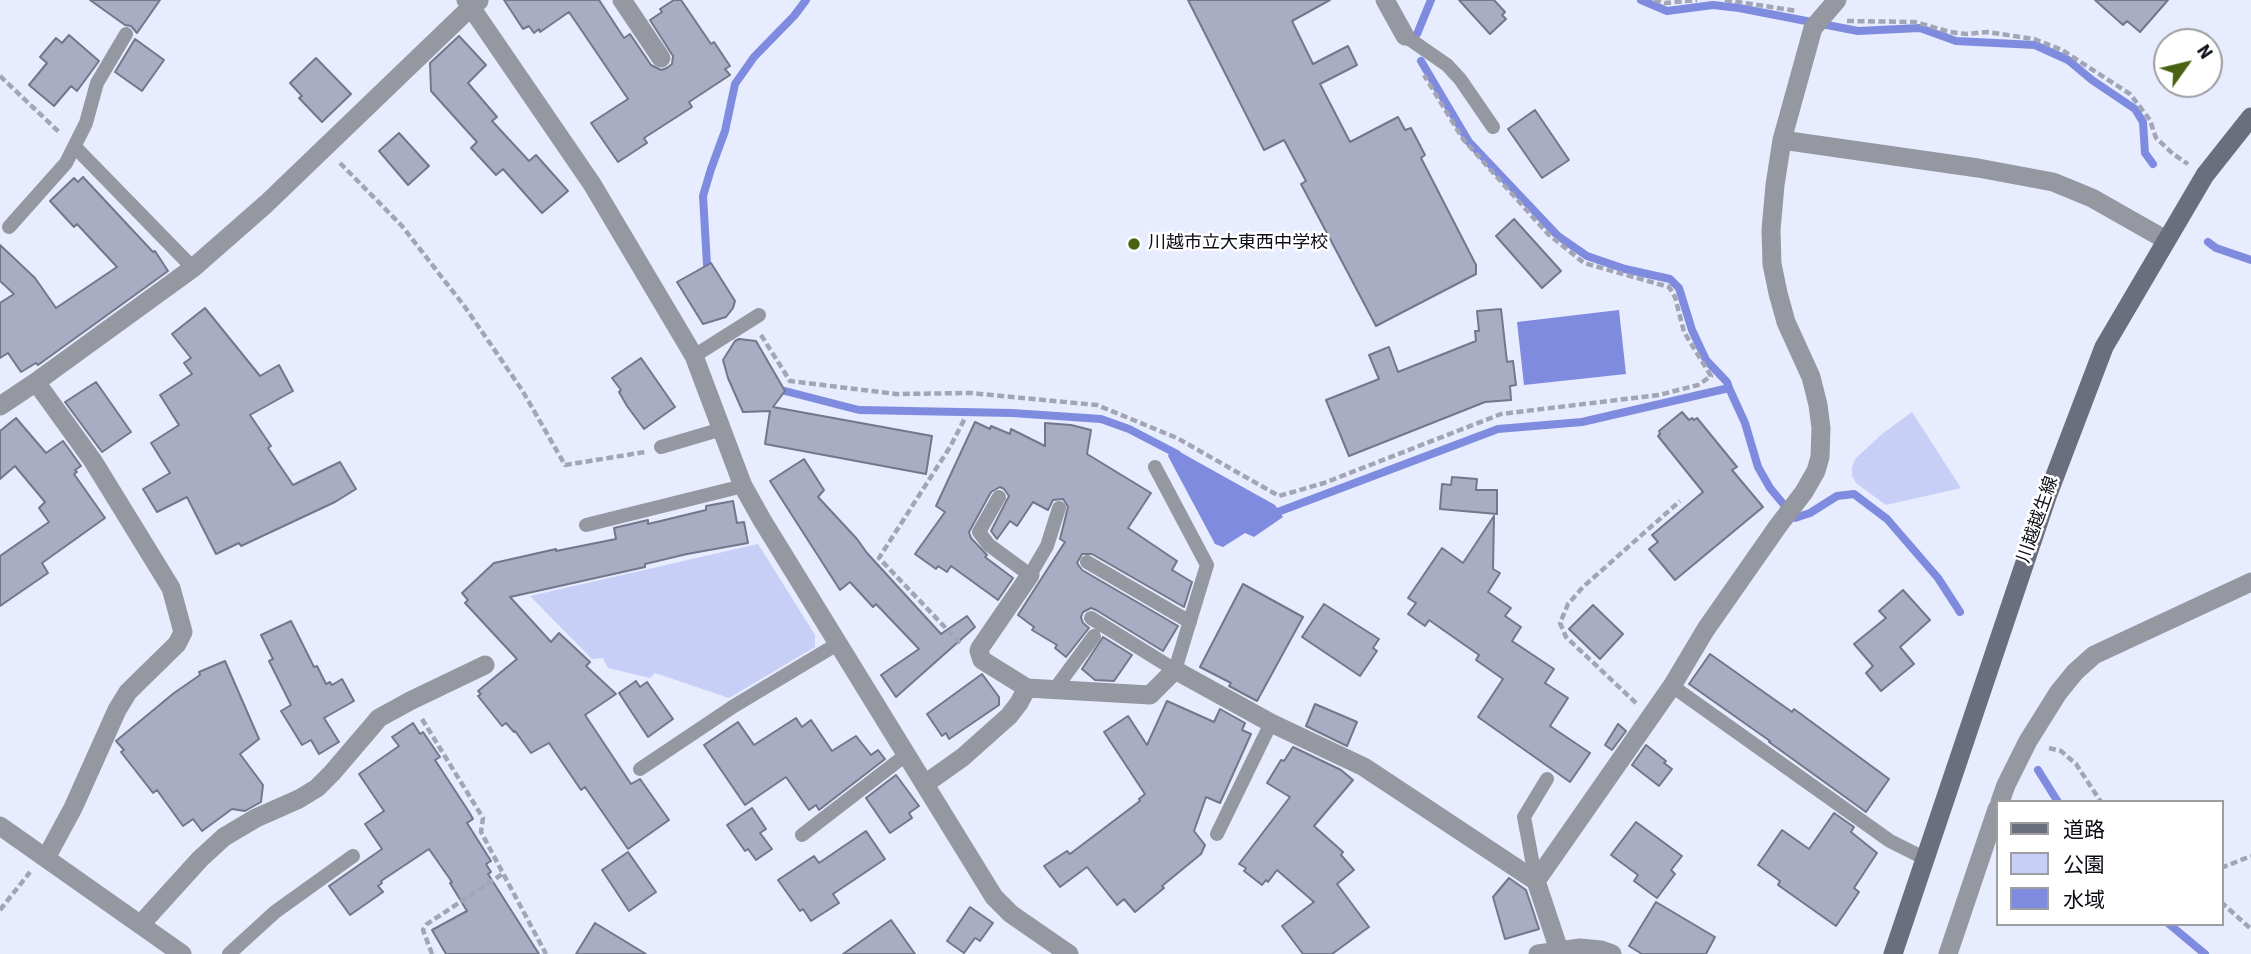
<!DOCTYPE html>
<meta charset="utf-8">
<style>
body{margin:0}
#map{position:relative;width:2251px;height:954px;overflow:hidden;background:#e8ecff;font-family:"Source Sans 3","Noto Sans JP",sans-serif}
canvas{display:block}
.legend{position:absolute;left:1996px;top:800px;width:228px;height:126px;box-sizing:border-box;background:#fff;border:2px solid #9d9ea1;margin:0;padding:9px 12px;list-style:none;font-size:21px;color:#0b0d14}
.legend li{display:flex;align-items:center;gap:14px;height:35px}
.legend b{width:35px;border:2px solid #9d9ea1}
.north{position:absolute;left:2153px;top:28px;width:70px;height:70px;box-sizing:border-box;background:#fff;border:2px solid #9d9ea1;border-radius:50%;rotate:56deg;font-size:19px;font-weight:700;line-height:28px;text-align:center;color:#0b0d14}
.north::after{content:'';display:block;margin:auto;width:24px;height:32px;background:#496212;clip-path:polygon(50% 0,100% 100%,50% 72%,0 100%)}
</style>
<div id="map">
<canvas width="2251" height="954"></canvas>
<ul class="legend">
<li><b style="height:9px;background:#6b6e7c"></b>道路</li>
<li><b style="height:19px;background:#c7cff7"></b>公園</li>
<li><b style="height:19px;background:#7f8bdf"></b>水域</li>
</ul>
<div class="north">N</div>
</div>
<script>
const context = document.querySelector('canvas').getContext('2d');
context.lineJoin = 'round';
function fillPath(path, color) {
  context.fillStyle = color;
  context.fill(path, 'evenodd');
}
function toPath(rows) {
  const path = new Path2D();
  for (const r of rows) {
    path.moveTo(r[0], r[1]);
    for (let i = 2; i < r.length; i += 2) path.lineTo(r[i], r[i + 1]);
  }
  return path;
}
function trace(path, color, width, dash) {
  context.strokeStyle = color;
  context.lineWidth = width;
  context.lineCap = dash ? 'butt' : 'round';
  context.setLineDash(dash || []);
  context.stroke(path);
}
function drawText(font, color, halo, rows, align = 'center') {
  context.font = font + ' "Source Sans 3","Noto Sans JP",sans-serif';
  context.lineWidth = 5;
  context.setLineDash([]);
  context.textBaseline = 'middle';
  context.strokeStyle = halo;
  context.fillStyle = color;
  for (const [text, x, y, turn = 0] of rows) {
    context.save();
    context.translate(x, y);
    context.rotate((+turn || 0) * Math.PI / 180);
    context.textAlign = isNaN(turn) ? turn : align;
    if (halo) context.strokeText(text, 0, 0);
    context.fillText(text, 0, 0);
    context.restore();
  }
}
fillPath(toPath([
 [1912,412,1961,488,1886,505,1856,483,1852,476,1852,467,1856,458,1882,434],
 [758,544,815,635,815,647,729,698,655,673,650,678,608,668,603,658,592,659,530,596]
]), '#c7cff7');
fillPath(toPath([
 [1619,310,1626,374,1524,385,1517,322],
 [1171,447,1275,505,1283,517,1254,537,1245,533,1223,547,1215,544,1168,456]
]), '#7f8bdf');
trace(toPath([
 [1641,0,1667,11,1713,5,1739,8,1858,31,1920,28,1956,41,2035,45,2068,60,2092,80,2135,109,2143,122,2145,153,2153,164],
 [1417,34,1431,0],
 [1421,61,1469,142,1558,236,1587,256,1625,269,1670,279,1679,288,1692,330,1706,360,1727,382,1729,388],
 [2208,242,2216,248,2251,260],
 [707,265,703,196,711,169,725,131,735,84,754,57,794,16,806,0],
 [785,391,859,410,1012,413,1101,419,1129,429,1177,454],
 [1272,512,1275,513,1498,429,1582,422,1729,388,1745,423,1758,467,1770,488,1795,518,1810,513,1837,496,1854,494,1887,519,1938,578,1960,612],
 [2038,770,2058,802],
 [2169,924,2205,954]
]), '#7f8bdf', 8);
const building = toPath([
 [90,0,160,0,137,33,131,26,125,25,90,0],
 [504,0,599,0,624,38,630,34,651,65,661,70,667,68,672,64,673,56,650,20,662,12,660,9,674,0,681,0,711,44,714,42,730,66,725,69,730,75,689,102,692,107,644,138,647,143,618,162,591,123,628,99,582,31,569,12,540,32,539,29,534,33,529,26,523,29,504,0],
 [1188,0,1330,0,1292,21,1313,64,1348,46,1357,65,1320,84,1350,142,1398,117,1405,130,1411,128,1425,155,1421,158,1476,265,1476,274,1376,326,1301,184,1306,181,1284,140,1264,150,1188,0],
 [1459,0,1494,0,1505,12,1502,15,1506,19,1490,34,1459,0],
 [2095,0,2168,0,2140,32,2127,21,2123,25,2095,0],
 [69,35,99,61,77,91,71,86,54,106,29,85,47,63,40,57,56,38,62,43,69,35],
 [459,36,486,65,468,83,497,117,492,121,529,161,536,155,568,191,542,213,503,169,496,175,471,148,477,142,431,91,430,63,459,36],
 [135,39,164,60,142,91,115,72,135,39],
 [316,58,351,94,322,122,299,98,302,96,290,83,316,58],
 [1535,110,1569,160,1542,178,1508,129,1535,110],
 [399,133,429,166,408,185,379,151,399,133],
 [83,177,153,252,155,251,168,271,38,365,36,363,21,372,8,353,0,358,0,303,14,294,0,281,0,245,35,278,56,308,117,267,77,224,74,227,50,201,74,178,78,182,83,177],
 [1514,219,1561,271,1542,288,1496,236,1514,219],
 [711,263,735,301,733,308,726,317,703,324,677,282,711,263],
 [205,308,260,376,279,365,293,391,250,415,271,446,268,448,293,485,340,462,356,489,335,502,241,546,239,543,216,554,187,497,157,512,143,489,170,473,151,443,179,425,160,395,192,374,184,363,191,358,172,334,205,308],
 [1501,309,1507,362,1513,361,1516,385,1510,386,1511,400,1485,402,1349,456,1326,400,1379,379,1369,355,1389,347,1398,372,1476,341,1475,331,1479,331,1477,311,1501,309],
 [739,339,756,341,785,391,773,407,932,436,926,474,765,444,770,411,743,412,728,378,723,360,735,341,739,339],
 [641,358,675,407,644,429,627,406,619,392,621,390,612,378,641,358],
 [96,382,131,432,102,452,65,402,96,382],
 [1682,412,1689,420,1692,418,1694,420,1697,418,1737,467,1732,470,1763,507,1675,580,1649,549,1658,542,1652,535,1703,492,1658,436,1660,434,1659,431,1682,412],
 [16,418,46,453,63,441,81,466,75,470,77,472,74,474,105,518,42,563,48,573,0,606,0,556,49,522,39,508,45,502,15,466,0,479,0,431,16,418],
 [975,422,990,429,991,426,1010,434,1011,429,1045,446,1045,423,1071,425,1091,430,1087,454,1151,493,1128,528,1177,561,1172,570,1192,582,1184,607,1092,554,1082,554,1077,563,1082,570,1178,626,1163,651,1096,610,1091,608,1083,612,1081,617,1083,623,1089,628,1066,657,1055,648,1057,645,1032,630,1034,627,1018,615,1065,542,1060,539,1068,507,1063,499,1053,500,1048,510,1033,502,1017,526,1010,521,997,539,991,531,1009,496,1004,489,1000,487,991,492,969,532,971,538,987,555,985,557,1013,578,998,600,951,566,947,572,938,566,936,569,915,554,945,512,936,506,975,422],
 [804,459,824,490,818,497,857,539,867,553,941,634,967,616,975,627,896,697,881,675,919,649,876,604,873,607,850,582,840,590,770,481,804,459],
 [1452,477,1477,479,1476,490,1497,490,1497,514,1440,509,1442,484,1451,485,1452,477],
 [733,501,737,523,744,522,748,543,687,554,645,564,645,567,510,597,551,642,559,633,590,662,586,666,616,694,585,715,631,784,640,779,669,820,628,849,585,787,581,790,549,743,531,753,515,731,514,732,506,723,502,726,478,696,481,694,478,691,517,659,465,603,468,600,462,593,494,563,556,549,556,551,616,539,614,528,648,520,648,524,706,510,706,506,733,501],
 [1494,516,1493,569,1500,573,1488,592,1511,608,1505,616,1521,627,1512,641,1554,669,1545,683,1568,698,1550,726,1590,753,1570,782,1478,717,1503,679,1476,660,1479,655,1429,620,1425,626,1408,614,1416,603,1408,598,1442,548,1463,563,1494,516],
 [1243,584,1303,617,1257,701,1229,686,1231,683,1200,667,1243,584],
 [1903,590,1930,620,1900,647,1914,664,1881,691,1866,673,1873,666,1854,644,1886,618,1879,611,1903,590],
 [1324,604,1379,639,1373,648,1377,651,1360,676,1302,637,1324,604],
 [1593,605,1623,634,1600,659,1569,629,1593,605],
 [291,621,314,667,317,666,326,684,330,682,332,685,342,679,354,701,324,718,339,742,319,754,311,740,302,745,281,711,291,705,269,661,273,659,261,635,291,621],
 [1103,637,1132,655,1114,681,1095,680,1082,669,1103,637],
 [1710,654,1792,712,1794,709,1889,779,1866,812,1769,742,1770,741,1689,684,1710,654],
 [225,661,259,739,240,754,263,785,261,802,245,811,232,809,202,831,193,819,183,826,157,790,153,793,121,752,124,750,116,741,174,693,200,675,199,672,225,661],
 [982,674,999,697,999,705,949,739,946,733,942,736,927,714,982,674],
 [636,681,640,687,647,682,673,719,648,737,619,693,636,681],
 [1167,701,1214,722,1220,709,1245,723,1242,730,1251,734,1220,803,1206,797,1194,831,1205,845,1201,854,1162,886,1164,888,1135,912,1124,899,1117,905,1087,867,1060,887,1044,866,1067,851,1070,854,1140,801,1139,799,1145,794,1104,732,1128,716,1147,745,1167,701],
 [1315,704,1357,722,1347,746,1306,726,1315,704],
 [796,718,802,727,811,720,832,751,856,736,871,755,878,750,885,759,819,810,816,805,809,810,786,777,745,805,704,745,738,722,754,745,796,718],
 [413,723,420,734,423,732,440,757,435,760,469,812,473,819,467,823,491,861,486,864,491,872,488,874,539,954,446,954,432,930,467,911,450,883,452,882,429,849,381,881,382,883,378,886,383,892,350,915,329,886,382,849,365,824,384,811,359,774,399,746,392,737,413,723],
 [1618,724,1626,731,1612,750,1605,745,1618,724],
 [1646,745,1666,761,1664,763,1672,769,1659,786,1632,765,1646,745],
 [1293,747,1341,770,1353,780,1314,826,1343,852,1341,855,1354,870,1337,884,1369,927,1332,954,1303,954,1282,926,1314,902,1277,870,1268,882,1266,880,1262,885,1244,871,1246,868,1239,864,1290,797,1267,783,1281,760,1284,761,1293,747],
 [896,775,919,806,909,813,912,818,890,833,866,798,896,775],
 [752,808,766,829,760,833,772,849,756,860,748,849,745,851,727,825,752,808],
 [1834,813,1854,827,1851,832,1877,853,1854,888,1859,892,1836,926,1778,885,1780,881,1758,865,1782,830,1809,849,1834,813],
 [1636,822,1682,856,1671,870,1675,874,1657,898,1634,881,1638,875,1611,855,1636,822],
 [866,831,885,859,833,894,839,903,811,921,803,909,800,911,778,880,814,856,819,863,866,831],
 [628,852,656,892,629,911,602,870,628,852],
 [1509,878,1526,890,1539,929,1505,939,1493,897,1509,878],
 [1656,902,1715,937,1706,954,1642,954,1629,946,1656,902],
 [970,907,993,923,980,941,975,938,964,953,947,941,970,907],
 [891,920,915,954,843,954,891,920],
 [595,923,646,954,576,954,595,923]
]);
fillPath(building, '#a8adc3');
trace(building, '#73778c', 2);
trace(toPath([
 [1654,0,1665,3,1697,0],
 [1725,0,1797,11],
 [1847,21,1915,22,1950,32,1966,34,1987,32,2034,39,2062,50,2130,94,2150,120,2156,138,2173,154,2188,164],
 [0,76,60,133],
 [340,163,402,226,465,307,522,390,565,465,645,452],
 [761,335,790,381,896,394,971,393,1097,405,1177,438,1279,496,1324,483,1501,414,1659,395,1698,385,1711,376,1684,332,1675,297,1669,287,1584,263,1548,234,1463,139,1424,75],
 [960,643,879,558,950,447,965,418],
 [1636,703,1566,637,1560,623,1568,604,1583,587,1680,501],
 [422,719,483,818,481,832,546,954],
 [2049,748,2061,751,2076,764,2101,802],
 [2221,868,2251,856],
 [2221,902,2251,929],
 [0,910,30,872],
 [432,954,423,930,427,924,504,873]
]), '#a2a5b4', 4.5, [7, 3.5]);
trace(toPath([
 [1405,36,1447,65,1460,79,1493,127],
 [75,147,193,268],
 [9,227,66,163,86,123,97,83,126,34],
 [694,356,759,315],
 [661,447,722,429],
 [999,497,979,532,989,545,1030,575,1047,546,1059,508],
 [586,525,743,486],
 [1087,562,1190,622],
 [1091,618,1175,670,1207,565,1155,467],
 [1672,686,1890,841,1924,858],
 [1055,689,1094,636],
 [640,769,734,706,839,643],
 [1217,834,1271,723],
 [802,835,907,754],
 [1536,881,1524,817,1547,779],
 [229,954,275,912,353,856]
]), '#9597a1', 14);
trace(toPath([
 [466,0,592,184,694,356,743,486,762,520,994,897,1011,914,1069,954],
 [622,0,661,58],
 [1385,0,1405,36],
 [1782,140,1978,168,2053,182,2092,198,2166,240],
 [36,382,93,461,171,588,183,632,177,644,128,692,117,710,73,808,46,858],
 [0,406,36,382,193,268,266,204,471,7,479,1],
 [1030,575,980,648,979,651,982,660,1027,688,1150,695,1175,670,1271,723,1364,767,1536,881,1559,950],
 [925,784,963,757,1009,716,1019,703,1027,688],
 [2000,802,2006,785,2028,741,2058,693,2075,672,2094,655,2251,582],
 [0,826,182,954],
 [1536,881,1672,686,1706,629,1778,526,1804,492,1816,471,1820,457,1821,428,1818,405,1811,377,1786,322,1778,293,1772,264,1771,230,1775,185,1782,140,1813,28,1837,0],
 [141,924,200,859,224,837,256,818,299,799,317,788,332,773,379,718,410,701,485,665],
 [1538,954,1580,948,1601,950,1612,954],
 [1948,954,1997,809]
]), '#9597a1', 19);
trace(toPath([
 [1893,954,2048,494,2104,347,2205,175,2251,117]
]), '#6b6e7c', 19);
for (const [x, y, r, color] of [
 [1134,244,7,"#496212"]
]) {
  const dot = new Path2D();
  dot.arc(x, y, r, 0, 2 * Math.PI);
  context.fillStyle = color;
  context.fill(dot);
  trace(dot, '#fff', 2.5);
}
drawText('18px', '#0b0d14', '#fff', [
 ["川越市立大東西中学校",1148,244]
], 'left');
drawText('18px', '#0b0d14', '#fff', [
 ["川越越生線",2039,520,-71]
]);
</script>
